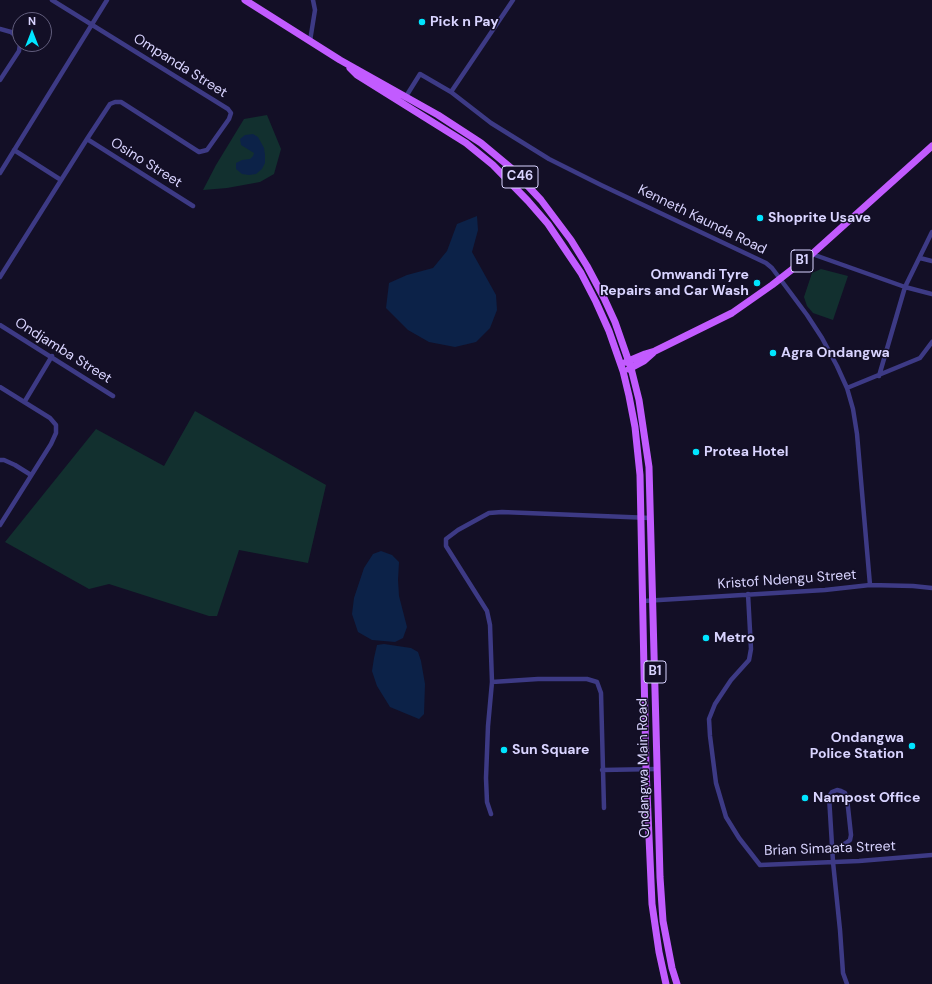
<!DOCTYPE html>
<style>
body{margin:0}
#map{position:relative;width:932px;height:984px;overflow:hidden;background:#130f26;font-family:"DM Sans",sans-serif}
canvas{display:block}
.north{position:absolute;left:12px;top:12px;width:40px;height:40px;box-sizing:border-box;background:#130f26;border:1px solid #625e7d;border-radius:50%;rotate:0deg;font-size:11px;font-weight:700;line-height:16px;text-align:center;color:#d9d4ff}
.north::after{content:'';display:block;margin:auto;width:14px;height:18px;background:#00e5ff;clip-path:polygon(50% 0,100% 100%,50% 72%,0 100%)}
</style>
<div id="map">
<canvas width="932" height="984"></canvas>
<div class="north">N</div>
</div>
<script>
const context = document.querySelector('canvas').getContext('2d');
context.lineJoin = 'round';
function fillPath(path, color) {
  context.fillStyle = color;
  context.fill(path, 'evenodd');
}
function toPath(rows) {
  const path = new Path2D();
  for (const r of rows) {
    path.moveTo(r[0], r[1]);
    for (let i = 2; i < r.length; i += 2) path.lineTo(r[i], r[i + 1]);
  }
  return path;
}
function trace(path, color, width, dash) {
  context.strokeStyle = color;
  context.lineWidth = width;
  context.lineCap = dash ? 'butt' : 'round';
  context.setLineDash(dash || []);
  context.stroke(path);
}
function drawText(font, color, halo, rows, align = 'center') {
  context.font = font + ' "DM Sans",sans-serif';
  context.lineWidth = 3;
  context.setLineDash([]);
  context.textBaseline = 'middle';
  context.strokeStyle = halo;
  context.fillStyle = color;
  for (const [text, x, y, turn = 0] of rows) {
    context.save();
    context.translate(x, y);
    context.rotate((+turn || 0) * Math.PI / 180);
    context.textAlign = isNaN(turn) ? turn : align;
    if (halo) context.strokeText(text, 0, 0);
    context.fillText(text, 0, 0);
    context.restore();
  }
}
fillPath(toPath([
 [267,115,281,149,274,174,260,182,227,188,203,190,216,165,244,119],
 [821,269,848,276,833,320,813,313,807,306,804,297,812,273],
 [195,411,326,485,308,563,239,550,217,616,209,616,109,584,89,589,5,542,96,429,164,466]
]), '#12302f');
fillPath(toPath([
 [253,134,258,137,264,148,265,155,265,163,262,169,256,174,249,175,242,174,236,169,236,163,242,160,250,159,253,156,254,153,241,145,240,139,245,135],
 [477,216,478,230,472,252,496,295,497,310,490,328,476,342,455,347,429,342,408,330,386,308,389,283,407,275,433,268,447,251,457,224],
 [381,551,392,555,399,562,398,580,399,596,407,627,403,638,395,642,372,640,358,632,352,614,354,598,364,568,373,554],
 [384,644,411,648,418,652,421,661,425,684,424,714,419,719,390,707,377,686,372,671,374,658,377,645]
]), '#0c2248');
trace(toPath([
 [0,29,11,32,17,37,20,42],
 [310,41,315,10,313,0],
 [0,80,19,51,20,44],
 [451,92,513,0],
 [405,98,420,74,451,92,491,123,549,159,601,185,766,263,772,268,807,315,822,338,837,366,847,388,853,409,857,434,870,585],
 [87,139,193,206],
 [14,150,61,180],
 [0,173,107,0],
 [812,254,905,287,932,294],
 [920,258,932,261],
 [0,277,87,139,110,104,115,102,121,102,199,152,207,150,229,119,231,113,228,109,52,0],
 [0,325,113,396],
 [879,376,905,287,932,232],
 [0,387,50,418,56,425,56,433,51,444,0,525],
 [847,388,920,358,932,342],
 [25,401,52,356],
 [0,460,4,460,15,465,31,475],
 [748,594,751,649,749,660,731,680,715,704,709,719,710,736,716,783,726,817,739,838,760,865,859,861,932,855],
 [643,601,825,590,870,585,913,586,932,588],
 [492,682,538,679,587,679,597,682,601,693,604,808],
 [602,770,657,769],
 [491,814,487,802,486,778,488,726,492,682,490,625,487,611,446,546,446,539,458,530,489,513,502,512,651,518],
 [833,850,846,843,850,840,851,835,847,798,845,793,841,791,837,790,832,792,829,796,833,862,840,930,843,973,847,984]
]), '#3d3a85', 4.5);
trace(toPath([
 [245,0,340,60,438,115,481,143,511,168,541,200,571,240,587,266,604,298,615,322,631,368,639,400,649,467,660,877,663,921,672,968,677,984],
 [350,68,357,75,466,143,493,165,528,201,548,224,581,273,596,302,609,331,623,371,629,396,635,427,640,475,646,769,652,904,659,952,666,984],
 [626,362,645,354,655,351,732,313,772,285,812,254,932,146],
 [629,369,644,361,653,353]
]), '#c25bff', 7);
for (const [x, y, r, color] of [
 [422,22,4,"#00e5ff"],
 [760,218,4,"#00e5ff"],
 [757,283,4,"#00e5ff"],
 [773,353,4,"#00e5ff"],
 [696,452,4,"#00e5ff"],
 [706,638,4,"#00e5ff"],
 [912,746,4,"#00e5ff"],
 [504,750,4,"#00e5ff"],
 [805,798,4,"#00e5ff"]
]) {
  const dot = new Path2D();
  dot.arc(x, y, r, 0, 2 * Math.PI);
  context.fillStyle = color;
  context.fill(dot);
  trace(dot, '#130f26', 1.5);
}
for (const [x, y, w] of [
 [520,177,36],
 [802,261,22],
 [655,672,22]
]) {
  const box = new Path2D();
  box.roundRect(x - w / 2, y - 11, w, 22, 3);
  context.fillStyle = '#130f26';
  context.fill(box);
  trace(box, '#d9d4ff', 1);
}
drawText('bold 13px', '#d9d4ff', null, [
 ["C46",520,177],
 ["B1",802,261],
 ["B1",655,672]
]);
drawText('bold 14px', '#d9d4ff', '#130f26', [
 ["Pick n Pay",430,22],
 ["Shoprite Usave",768,218],
 ["Omwandi Tyre",749,275,"right"],
 ["Repairs and Car Wash",749,291,"right"],
 ["Agra Ondangwa",781,353],
 ["Protea Hotel",704,452],
 ["Metro",714,638],
 ["Ondangwa",904,738,"right"],
 ["Police Station",904,754,"right"],
 ["Sun Square",512,750],
 ["Nampost Office",813,798]
], 'left');
drawText('14px', '#d9d4ff', '#130f26', [
 ["Ompanda Street",180,66,32],
 ["Osino Street",146,163,32],
 ["Kenneth Kaunda Road",702,220,26],
 ["Ondjamba Street",63,351,32],
 ["Kristof Ndengu Street",787,580,-4],
 ["Ondangwa Main Road",644,768,-91],
 ["Brian Simaata Street",830,849,-2]
]);
</script>
